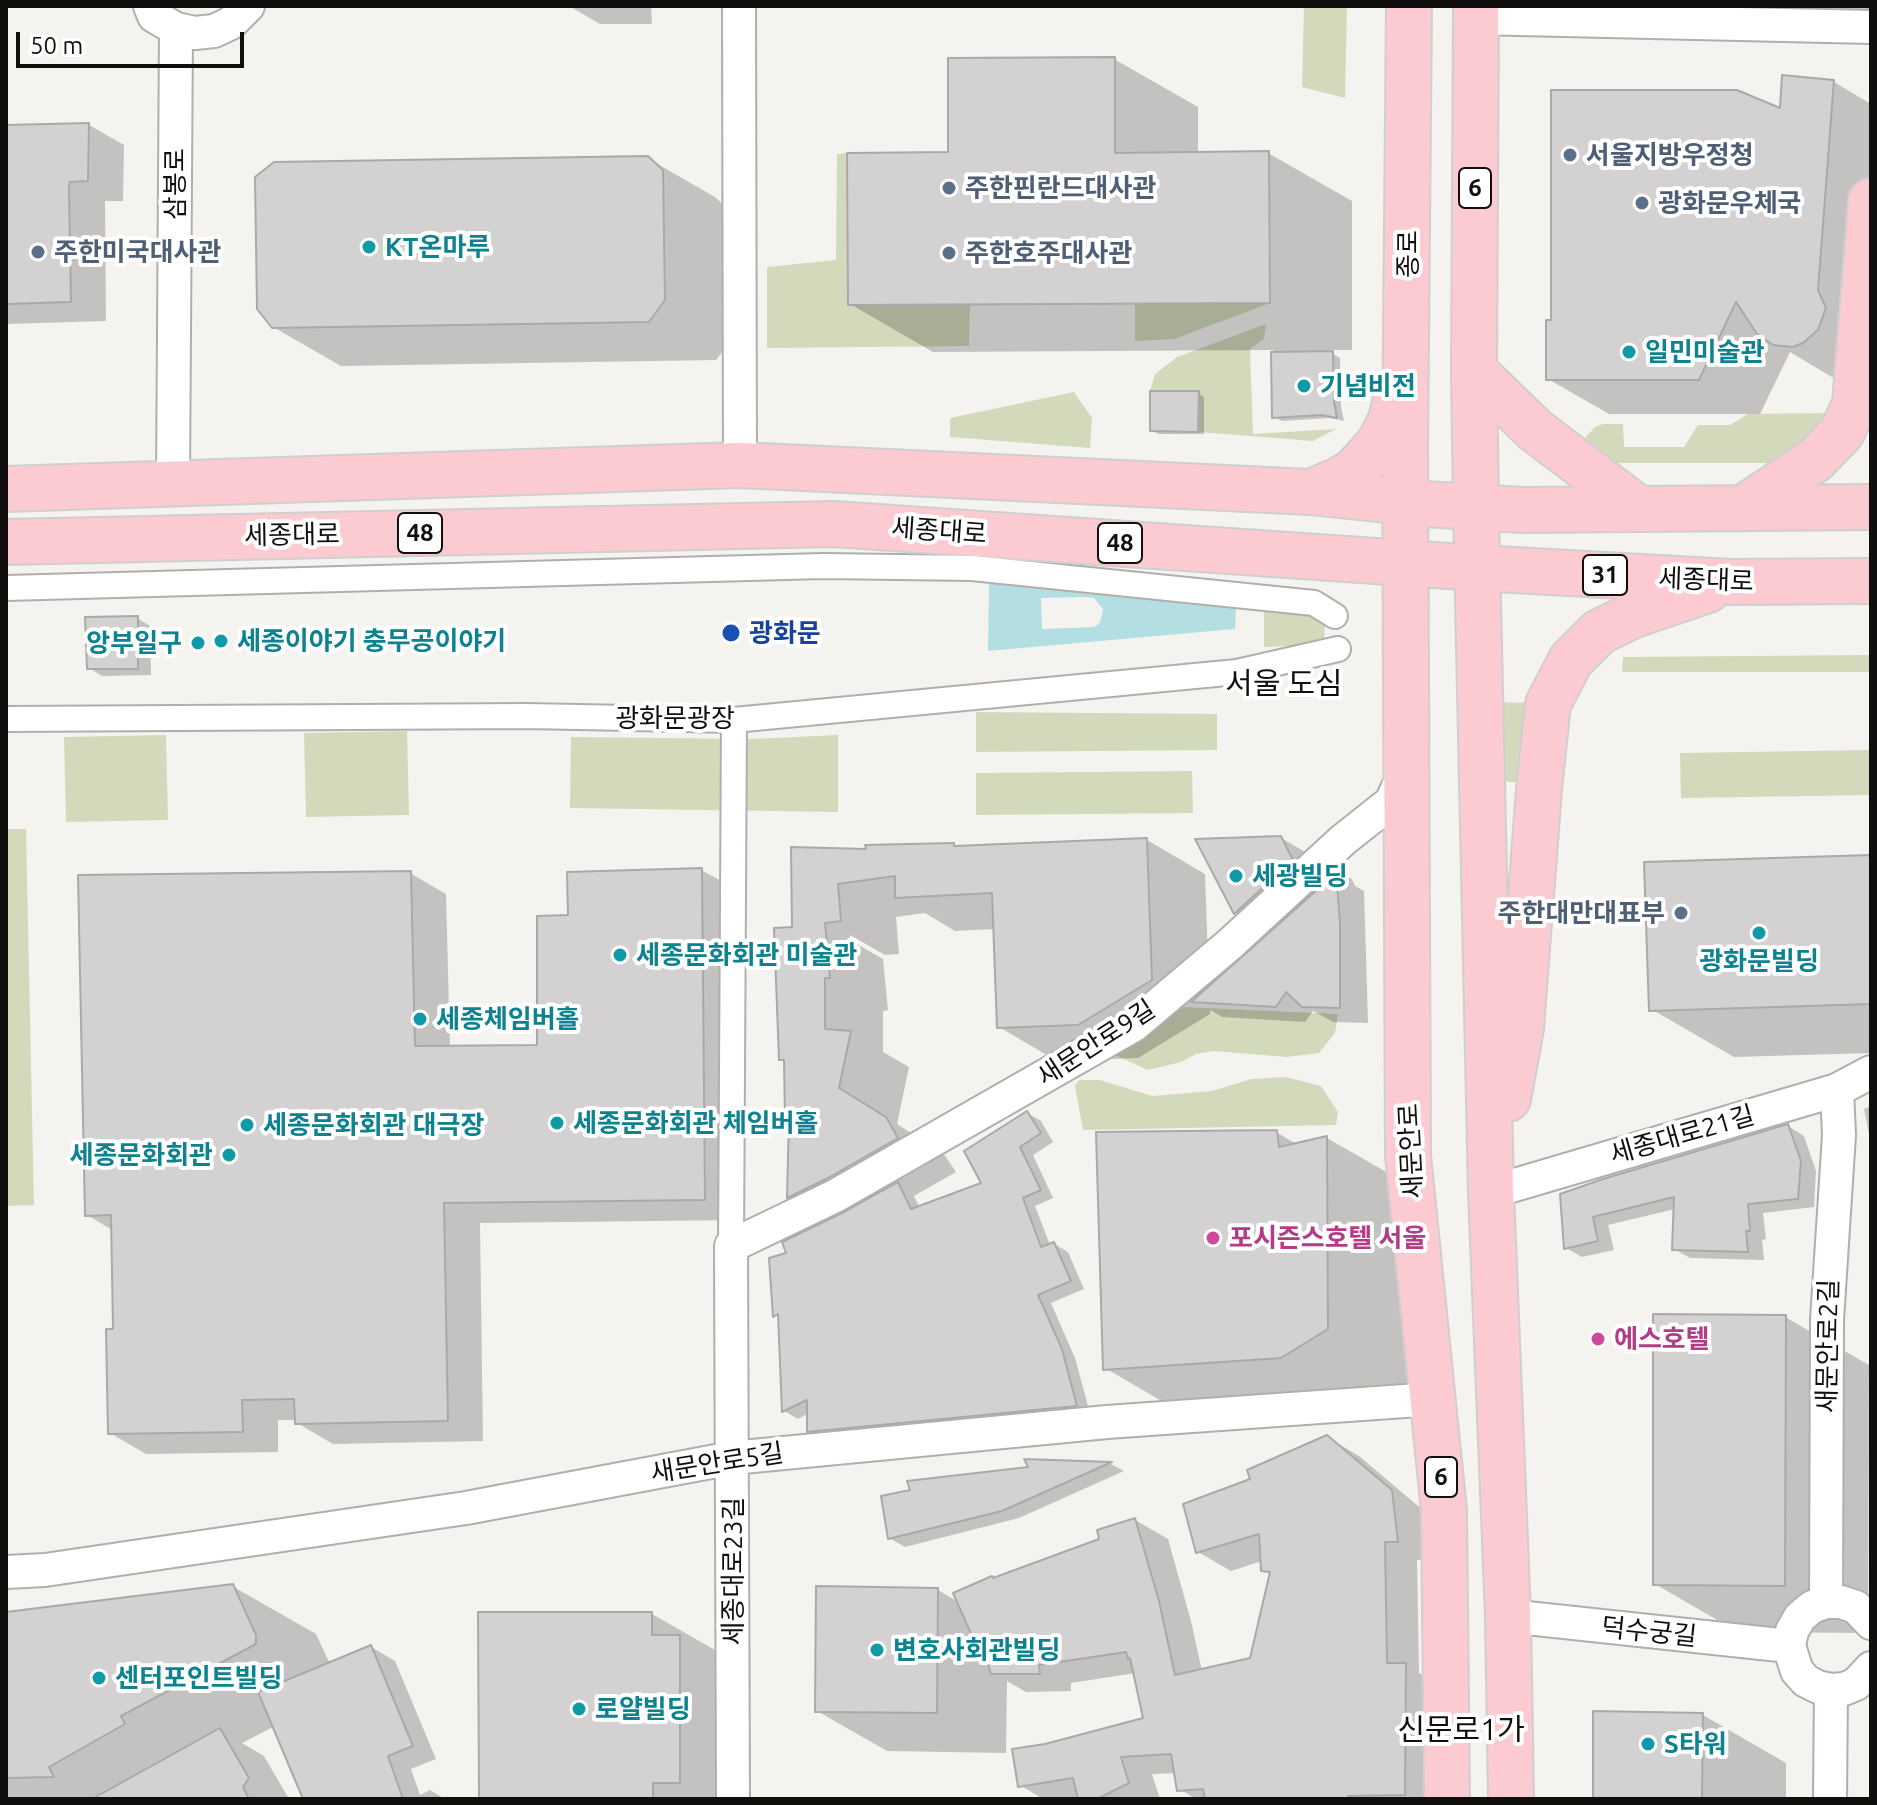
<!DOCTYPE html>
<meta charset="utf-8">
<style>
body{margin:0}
#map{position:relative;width:1877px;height:1805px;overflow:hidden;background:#f5f3f0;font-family:Ubuntu,sans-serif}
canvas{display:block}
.frame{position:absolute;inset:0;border:8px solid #100f0e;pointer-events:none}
.scale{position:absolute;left:16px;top:32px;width:228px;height:36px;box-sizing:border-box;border:4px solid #100f0e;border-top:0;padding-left:10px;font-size:24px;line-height:28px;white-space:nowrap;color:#100f0e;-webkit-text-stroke:6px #fff;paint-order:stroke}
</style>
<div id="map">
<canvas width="1877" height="1805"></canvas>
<div class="frame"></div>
<div class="scale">50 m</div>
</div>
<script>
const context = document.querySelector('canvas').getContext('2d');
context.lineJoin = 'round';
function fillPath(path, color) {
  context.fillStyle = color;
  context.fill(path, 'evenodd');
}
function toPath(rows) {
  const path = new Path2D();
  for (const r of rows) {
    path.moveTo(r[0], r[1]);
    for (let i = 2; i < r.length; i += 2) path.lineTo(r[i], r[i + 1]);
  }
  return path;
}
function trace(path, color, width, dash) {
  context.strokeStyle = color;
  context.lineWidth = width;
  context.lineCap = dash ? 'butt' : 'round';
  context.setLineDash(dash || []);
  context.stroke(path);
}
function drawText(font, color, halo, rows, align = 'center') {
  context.font = font + ' Ubuntu,"Noto Sans KR",sans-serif';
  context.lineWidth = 8;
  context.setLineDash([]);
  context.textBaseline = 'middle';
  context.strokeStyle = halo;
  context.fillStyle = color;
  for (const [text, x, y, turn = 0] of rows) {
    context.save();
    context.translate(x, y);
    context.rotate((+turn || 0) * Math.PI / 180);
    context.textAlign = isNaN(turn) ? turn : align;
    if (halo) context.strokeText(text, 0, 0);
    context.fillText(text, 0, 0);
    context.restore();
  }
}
fillPath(toPath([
 [1304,6,1347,6,1345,98,1302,87],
 [847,153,848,305,970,305,969,346,767,348,767,267,836,260,837,154],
 [1270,303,1174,339,1135,341,1135,304],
 [1266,324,1264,339,1250,349,1253,434,1336,429,1313,441,1199,432,1199,391,1150,391,1155,374,1177,357],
 [1074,392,1092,418,1090,448,950,437,950,418],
 [1827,413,1827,423,1791,463,1598,463,1587,453,1586,437,1595,427,1603,424,1623,424,1624,447,1684,447,1698,425,1730,425,1748,414],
 [1264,610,1325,616,1324,645,1264,647],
 [1871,655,1871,672,1622,672,1623,657],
 [1495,702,1534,703,1521,779,1515,782,1508,782,1501,777],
 [976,712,1217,714,1217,750,976,752],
 [407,731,409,815,306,817,304,733],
 [166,735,168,820,66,822,64,737],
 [838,735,838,812,570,808,571,737,751,739],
 [1871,750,1871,795,1681,798,1680,753],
 [1192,771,1193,813,976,815,976,773],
 [6,829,26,829,34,1205,6,1206],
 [1182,1007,1338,1014,1335,1033,1319,1053,1287,1057,1213,1051,1196,1054,1181,1062,1148,1070,1097,1047,1134,1025],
 [1286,1077,1321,1086,1338,1112,1336,1125,1083,1130,1075,1086,1079,1080,1100,1080,1152,1096,1212,1091,1251,1079]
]), '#d3dabb');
fillPath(toPath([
 [989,582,1236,608,1235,629,988,651],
 [1086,597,1094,598,1103,609,1100,623,1094,627,1042,629,1041,598]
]), '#b4dfe2');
fillPath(toPath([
 [569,6,651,6,652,24,600,24],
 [1670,6,1779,6,1779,7,1674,9],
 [1820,6,1871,6,1871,36],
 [1114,59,1198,107,1198,154,1268,153,1352,201,1352,350,1327,350,1340,358,1341,407,1344,421,1330,418,1282,421,1274,417,1273,350,933,352,850,304,950,154],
 [1834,82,1871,104,1871,373,1837,380,1790,352,1760,414,1609,414,1548,379,1553,322,1782,110],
 [89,125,124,145,123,201,105,201,106,321,6,324,6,127],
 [647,158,715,197,730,211,732,339,716,360,341,366,273,327],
 [1198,393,1204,397,1204,434,1158,434,1152,430],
 [137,618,150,626,151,675,102,676,89,668],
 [1281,838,1352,879,1355,886,1364,891,1368,1023,1333,1022,1313,1011,1305,1022,1222,1017,1210,1010,1210,1014,1138,1058,1057,1061,999,1027,995,929,955,931,925,913,896,917,899,954,885,955,850,935,850,940,883,959,888,1010,883,1011,883,1052,909,1067,897,1124,944,1154,956,1172,914,1196,920,1208,984,1184,1027,1113,1041,1121,1053,1142,1033,1155,1053,1198,1035,1206,1050,1245,1054,1244,1068,1252,1084,1289,1051,1303,1075,1358,1090,1413,823,1439,809,1431,809,1413,798,1419,784,1411,780,1318,775,1315,789,1254,831,1221,789,1197,791,1121,787,1119,786,1062,781,1059,794,929,869,851,953,845,957,847,1147,840,1205,874,1209,988,1271,933,1236,913,1198,841],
 [1871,857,1871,1053,1734,1057,1651,1009],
 [701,870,738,890,741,1220,480,1223,483,1441,333,1444,297,1423,297,1420,278,1420,278,1452,146,1454,110,1433,116,1331,114,1231,87,1215,410,873,446,894,450,1048,539,1047,570,917],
 [1871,1106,1871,1144,1864,1109],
 [1788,1126,1804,1136,1816,1171,1814,1207,1763,1213,1766,1239,1762,1240,1764,1260,1690,1258,1674,1249,1675,1209,1608,1225,1614,1250,1582,1257,1566,1248,1562,1195],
 [1276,1132,1298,1145,1327,1138,1416,1189,1417,1380,1371,1408,1194,1420,1105,1368],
 [1785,1317,1869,1365,1868,1633,1738,1632,1655,1584],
 [1327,1437,1359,1456,1424,1511,1430,1560,1417,1560,1419,1673,1438,1684,1438,1799,1196,1799,1179,1789,1176,1773,1152,1774,1160,1799,1043,1799,1020,1785,1045,1746,1145,1719,1136,1673,1071,1683,1071,1691,1026,1692,1007,1681,1006,1753,887,1751,817,1711,938,1590,960,1603,995,1580,1101,1541,1135,1520,1168,1539,1191,1621,1202,1671,1252,1660,1271,1575,1263,1570,1262,1561,1231,1571,1198,1552,1253,1481],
 [1027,1461,1111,1464,1124,1471,1019,1518,905,1547,889,1538,1030,1469],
 [232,1586,316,1634,330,1664,371,1647,395,1661,436,1759,411,1769,420,1795,430,1790,445,1799,315,1799,275,1726,242,1743,264,1756,289,1799,6,1799,6,1614],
 [652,1614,722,1654,722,1662,749,1677,750,1799,481,1799],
 [1703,1715,1786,1763,1786,1799,1595,1799]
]), '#0003');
const building = toPath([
 [1115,57,1115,153,1269,151,1270,303,848,305,847,153,948,152,948,58,1115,57],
 [1782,75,1834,80,1818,290,1826,308,1818,330,1803,343,1793,347,1773,345,1757,334,1736,302,1699,380,1546,380,1546,320,1551,320,1551,90,1737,90,1780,108,1782,75],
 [89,123,88,181,70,182,69,187,71,302,6,304,6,125,89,123],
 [648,156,663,170,665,300,649,322,272,328,257,309,255,177,274,162,648,156],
 [1333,351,1334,402,1337,418,1321,415,1272,418,1271,352,1333,351],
 [1150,391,1199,391,1198,432,1150,431,1150,391],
 [138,616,138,669,87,669,85,617,138,616],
 [1281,836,1293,860,1234,914,1195,839,1281,836],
 [1147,838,1152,980,1078,1025,997,1028,992,893,895,898,895,876,838,884,841,921,825,923,830,978,825,978,825,1029,851,1031,839,1088,886,1117,898,1138,826,1179,787,1198,789,1118,785,1120,784,1060,779,1060,774,928,792,927,791,847,866,849,865,845,954,843,954,846,1147,838],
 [1871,855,1871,1004,1649,1011,1644,862,1871,855],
 [702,868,705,1200,444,1203,448,1421,295,1424,294,1399,242,1400,243,1432,108,1434,106,1329,113,1329,111,1215,85,1216,78,875,411,871,415,1046,537,1045,537,916,568,915,567,872,702,868],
 [1336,873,1340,922,1340,1008,1302,1007,1286,992,1276,1007,1191,1002,1336,873],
 [1027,1111,1041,1133,1020,1147,1041,1190,1023,1198,1041,1247,1054,1242,1071,1281,1038,1295,1062,1349,1077,1406,807,1432,807,1400,782,1412,778,1314,773,1317,769,1258,786,1253,782,1242,844,1212,898,1182,911,1209,981,1183,964,1151,1027,1111],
 [1788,1124,1801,1161,1798,1199,1748,1204,1750,1231,1746,1231,1748,1252,1672,1250,1674,1197,1593,1217,1598,1241,1564,1249,1560,1194,1603,1179,1788,1124],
 [1277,1130,1279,1147,1327,1136,1328,1329,1281,1358,1103,1370,1096,1132,1277,1130],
 [1653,1314,1786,1315,1785,1586,1653,1585,1653,1314],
 [1327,1435,1392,1490,1398,1542,1385,1542,1387,1663,1406,1663,1405,1795,1348,1796,1348,1799,1205,1799,1203,1789,1177,1791,1171,1754,1121,1757,1129,1783,1097,1799,1078,1799,1073,1778,1018,1787,1012,1749,1045,1744,1143,1718,1130,1658,1128,1659,1126,1652,1039,1665,1040,1674,991,1674,981,1643,976,1645,953,1593,992,1576,993,1578,1099,1539,1097,1530,1135,1518,1159,1601,1175,1675,1250,1658,1270,1572,1261,1571,1259,1534,1196,1553,1183,1504,1250,1479,1247,1470,1327,1435],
 [1024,1459,1112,1462,1002,1511,888,1539,881,1496,910,1490,907,1481,1028,1467,1024,1459],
 [233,1584,256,1635,256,1644,121,1716,125,1724,49,1767,54,1777,6,1778,6,1612,233,1584],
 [816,1586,938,1588,937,1713,815,1712,816,1586],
 [478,1612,652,1612,652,1635,680,1635,680,1783,653,1783,653,1799,479,1799,478,1612],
 [371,1645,413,1746,388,1756,403,1799,303,1799,258,1692,371,1645],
 [1593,1711,1703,1713,1702,1799,1593,1799,1593,1711],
 [220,1728,249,1778,243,1787,249,1799,92,1799,220,1728]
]);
fillPath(building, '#d4d1d2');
trace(building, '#aba8a9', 2);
const pedestrian = toPath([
 [6,588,823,566,972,568,1314,603,1335,616],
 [6,719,526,716,734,720,1237,672,1338,649],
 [731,1246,734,720]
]);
const minor = toPath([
 [150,6,154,16,176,29,195,33,214,31,231,23,248,6],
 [739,6,740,465],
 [1476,18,1871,27],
 [173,484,176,29],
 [1491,1192,1837,1090,1871,1072],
 [6,1572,45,1570,466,1508,732,1458,1107,1422,1433,1399],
 [1826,1602,1827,1320,1839,1135,1837,1090],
 [1508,1616,1789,1646],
 [1871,1623,1856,1607,1841,1602,1826,1602,1812,1607,1800,1617,1792,1631,1789,1646,1797,1671,1806,1681,1818,1687,1831,1690,1844,1689,1856,1684,1871,1668],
 [733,1799,731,1246,835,1196,1134,1025,1230,944,1343,840,1391,802,1406,770],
 [1830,1799,1831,1690]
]);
const primary = toPath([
 [1409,6,1405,445,1408,1156,1444,1511,1447,1799],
 [1476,6,1474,371,1476,508,1491,1192,1508,1616,1511,1799],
 [1474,371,1535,430,1639,509],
 [6,489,740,465,1311,492,1425,504,1522,510,1871,507],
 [1311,492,1339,480,1354,471,1365,459,1379,443,1391,420,1397,394],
 [1743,508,1815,460,1842,432,1855,404,1871,201],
 [6,542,834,524,1478,568,1731,582,1871,581],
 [1508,1099,1521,1028,1539,789,1548,704,1571,660,1599,632,1634,615,1708,590]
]);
trace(pedestrian, '#b1afad', 28);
trace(minor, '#b1afad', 36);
trace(primary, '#cfcfcf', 48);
trace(pedestrian, '#fff', 24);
trace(minor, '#fff', 32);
trace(primary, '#fccbd1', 44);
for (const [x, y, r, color] of [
 [1570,155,8,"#5c6f8a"],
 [949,188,8,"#5c6f8a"],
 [1642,203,8,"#5c6f8a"],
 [369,247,8,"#0f9aa8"],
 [38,252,8,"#5c6f8a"],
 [949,253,8,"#5c6f8a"],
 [1629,352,8,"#0f9aa8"],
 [1304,386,8,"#0f9aa8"],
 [731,633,10,"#1a4fb4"],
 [221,641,8,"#0f9aa8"],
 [198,643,8,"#0f9aa8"],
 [1236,876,8,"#0f9aa8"],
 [1681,913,8,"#5c6f8a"],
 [1759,933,8,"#0f9aa8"],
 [620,955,8,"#0f9aa8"],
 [420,1019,8,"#0f9aa8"],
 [557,1123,8,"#0f9aa8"],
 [247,1125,8,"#0f9aa8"],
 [229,1155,8,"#0f9aa8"],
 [1213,1238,8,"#d1479c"],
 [1598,1339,8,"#d1479c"],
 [877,1650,8,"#0f9aa8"],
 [99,1678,8,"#0f9aa8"],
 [579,1709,8,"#0f9aa8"],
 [1648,1744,8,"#0f9aa8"]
]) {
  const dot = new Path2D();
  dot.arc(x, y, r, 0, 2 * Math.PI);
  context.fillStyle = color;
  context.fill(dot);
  trace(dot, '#fff', 3);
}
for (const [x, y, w] of [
 [1475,188,32],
 [420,533,44],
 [1120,543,44],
 [1605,575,44],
 [1441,1477,32]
]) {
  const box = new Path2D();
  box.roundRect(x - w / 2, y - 20, w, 40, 6);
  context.fillStyle = '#fff';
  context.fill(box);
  trace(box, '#100f0e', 2);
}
drawText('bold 24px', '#100f0e', null, [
 ["6",1475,188],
 ["48",420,533],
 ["48",1120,543],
 ["31",1605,575],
 ["6",1441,1477]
]);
drawText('bold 26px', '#4e5e75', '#fff', [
 ["서울지방우정청",1586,155],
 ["주한핀란드대사관",965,188],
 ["광화문우체국",1658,203],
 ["주한미국대사관",54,252],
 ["주한호주대사관",965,253],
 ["주한대만대표부",1665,913,"right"]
], 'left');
drawText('26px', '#100f0e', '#fff', [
 ["삼봉로",175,184,-90],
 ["종로",1408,254,-90],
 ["세종대로",939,531,4],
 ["세종대로",292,535,-1],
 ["세종대로",1706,580,2],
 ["광화문광장",675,718],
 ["새문안로9길",1096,1043,-33],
 ["세종대로21길",1682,1135,-16],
 ["새문안로",1411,1151,-93],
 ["새문안로2길",1828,1346,-89],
 ["새문안로5길",717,1463,-9],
 ["세종대로23길",733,1571,-90],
 ["덕수궁길",1649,1632,6]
]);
drawText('bold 26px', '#0d838f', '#fff', [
 ["KT온마루",385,247],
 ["일민미술관",1645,352],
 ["기념비전",1320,386],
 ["세종이야기 충무공이야기",237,641],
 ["앙부일구",182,643,"right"],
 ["세광빌딩",1252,876],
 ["세종문화회관 미술관",636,955],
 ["광화문빌딩",1759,961,"center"],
 ["세종체임버홀",436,1019],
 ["세종문화회관 체임버홀",573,1123],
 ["세종문화회관 대극장",263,1125],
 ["세종문화회관",213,1155,"right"],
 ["변호사회관빌딩",893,1650],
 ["센터포인트빌딩",115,1678],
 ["로얄빌딩",595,1709],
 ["S타워",1664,1744]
], 'left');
drawText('bold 26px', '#164399', '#fff', [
 ["광화문",749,633]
], 'left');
drawText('bold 26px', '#b23c85', '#fff', [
 ["포시즌스호텔 서울",1229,1238],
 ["에스호텔",1614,1339]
], 'left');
drawText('30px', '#100f0e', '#fff', [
 ["서울 도심",1284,684],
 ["신문로1가",1461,1730]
]);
</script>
